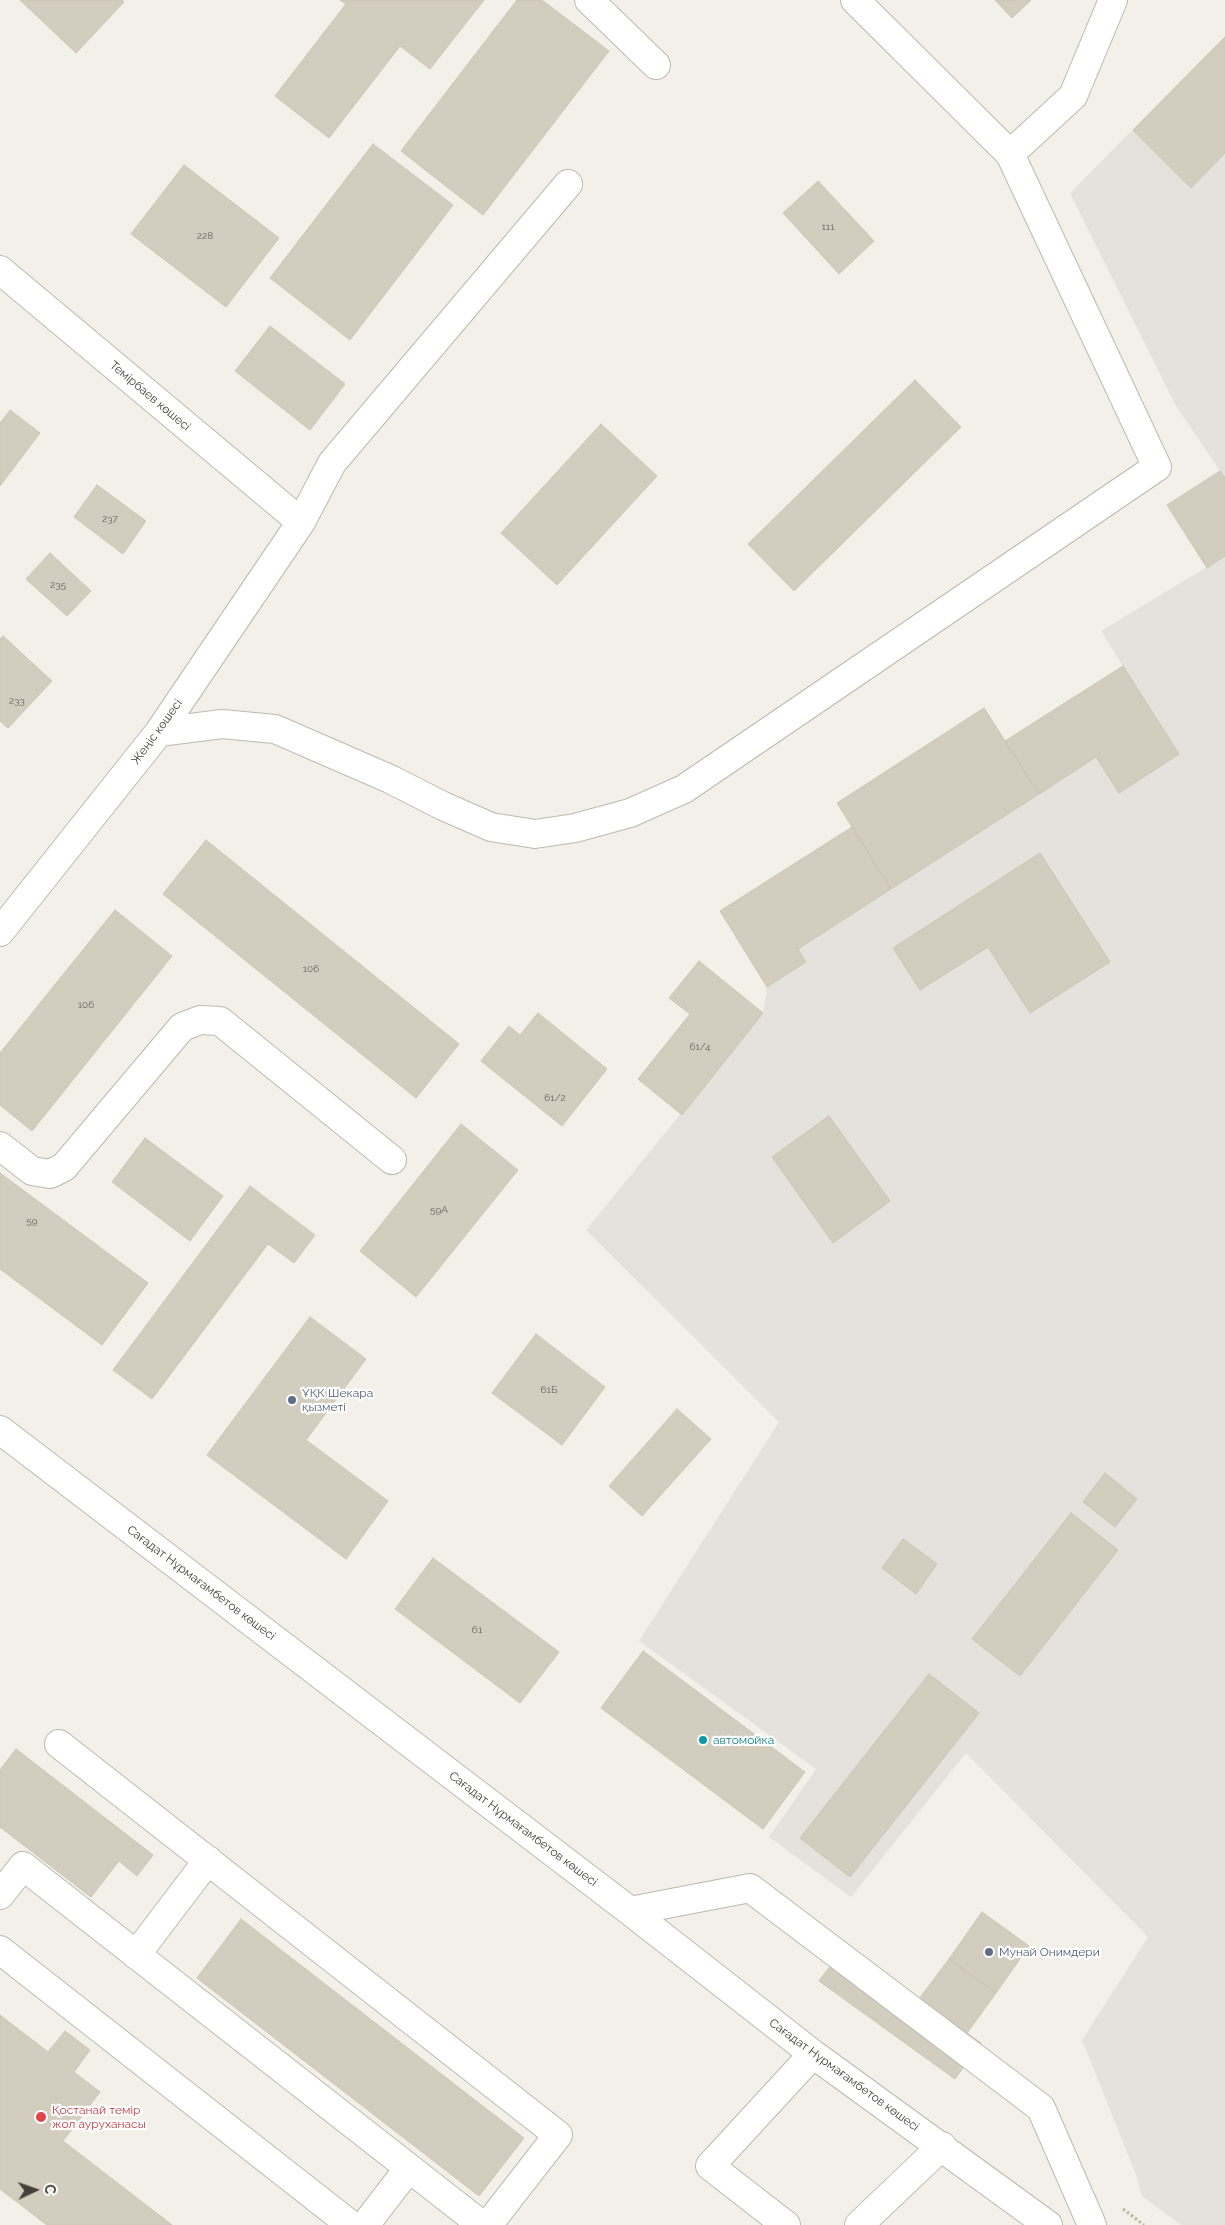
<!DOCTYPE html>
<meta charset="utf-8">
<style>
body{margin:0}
#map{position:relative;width:1225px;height:2225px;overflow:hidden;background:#f2f0e8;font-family:Raleway,sans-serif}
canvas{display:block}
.north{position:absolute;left:10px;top:2165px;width:50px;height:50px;-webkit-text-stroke:4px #fff;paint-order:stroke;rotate:87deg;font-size:14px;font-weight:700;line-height:20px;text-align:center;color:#454138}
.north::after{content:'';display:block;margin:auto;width:18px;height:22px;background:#454138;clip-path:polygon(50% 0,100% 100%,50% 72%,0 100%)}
</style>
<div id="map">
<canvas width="1225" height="2225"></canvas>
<div class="north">С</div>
</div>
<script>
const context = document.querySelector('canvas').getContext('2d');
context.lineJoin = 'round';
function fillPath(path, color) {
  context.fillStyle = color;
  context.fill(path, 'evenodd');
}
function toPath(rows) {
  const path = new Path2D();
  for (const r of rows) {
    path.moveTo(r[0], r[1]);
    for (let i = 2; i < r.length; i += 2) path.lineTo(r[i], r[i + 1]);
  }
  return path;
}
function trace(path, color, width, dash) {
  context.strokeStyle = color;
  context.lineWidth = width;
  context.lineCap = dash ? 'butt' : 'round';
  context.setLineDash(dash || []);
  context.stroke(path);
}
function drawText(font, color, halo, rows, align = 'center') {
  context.font = font + ' Raleway,sans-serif';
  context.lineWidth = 4.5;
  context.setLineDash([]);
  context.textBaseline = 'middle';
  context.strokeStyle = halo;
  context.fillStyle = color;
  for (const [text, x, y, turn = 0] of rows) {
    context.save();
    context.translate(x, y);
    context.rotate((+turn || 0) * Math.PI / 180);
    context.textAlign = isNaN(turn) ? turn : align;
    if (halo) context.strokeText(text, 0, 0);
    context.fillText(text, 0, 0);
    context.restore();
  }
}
fillPath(toPath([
 [1225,37,1225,478,1176,406,1070,193],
 [1225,556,1225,2225,1181,2225,1142,2196,1135,2172,1082,2040,1148,1937,966,1753,851,1897,769,1837,816,1769,639,1641,779,1422,586,1230,763,1013,767,987,806,962,798,949,1039,794,1005,741,1123,666,1101,631]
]), '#e5e2dd');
const building = toPath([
 [20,0,122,0,124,2,76,53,20,0],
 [340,0,484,0,430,69,400,46,329,138,275,96,346,4,340,0],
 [517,0,542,0,609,51,483,215,401,151,517,0],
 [995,0,1031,0,1012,18,995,0],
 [1225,37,1225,153,1191,188,1133,130,1225,37],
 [373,144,453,205,350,340,270,278,373,144],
 [184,165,279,238,226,307,131,234,184,165],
 [818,181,874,241,839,274,783,213,818,181],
 [270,326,345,384,310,430,235,371,270,326],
 [915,380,961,427,794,591,748,544,915,380],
 [10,410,40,433,0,486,0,423,10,410],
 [601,424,657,476,557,585,501,533,601,424],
 [1220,471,1225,478,1225,556,1207,568,1167,505,1220,471],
 [97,485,146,521,123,554,74,517,97,485],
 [50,553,91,591,67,616,26,579,50,553],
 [3,636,52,681,8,728,0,721,0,639,3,636],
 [1123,666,1179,754,1119,793,1096,757,1039,794,1005,741,1123,666],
 [984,708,1039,794,891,889,837,803,984,708],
 [852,827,891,889,798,949,806,962,767,987,720,911,852,827],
 [206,840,459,1044,416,1098,163,894,206,840],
 [1040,853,1110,962,1030,1013,988,947,920,990,893,948,1040,853],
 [115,910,172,956,32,1131,0,1105,0,1053,115,910],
 [699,961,763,1013,682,1115,638,1079,690,1014,669,998,699,961],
 [538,1013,607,1069,562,1126,481,1061,509,1026,520,1035,538,1013],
 [829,1116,890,1201,833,1243,772,1157,829,1116],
 [461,1124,518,1170,416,1297,360,1251,461,1124],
 [145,1138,223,1196,190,1241,112,1182,145,1138],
 [0,1173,148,1283,102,1345,0,1269,0,1173],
 [250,1186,315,1235,294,1263,268,1244,152,1399,113,1370,250,1186],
 [310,1317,366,1359,306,1440,388,1501,346,1559,207,1455,310,1317],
 [536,1334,605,1387,562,1445,492,1393,536,1334],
 [677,1409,711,1439,642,1516,609,1486,677,1409],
 [1105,1473,1137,1499,1115,1527,1083,1502,1105,1473],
 [1071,1513,1118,1550,1020,1676,972,1639,1071,1513],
 [903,1539,937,1564,916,1594,882,1568,903,1539],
 [433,1558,559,1652,520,1703,395,1609,433,1558],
 [643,1651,805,1772,763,1829,601,1708,643,1651],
 [929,1674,979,1713,850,1877,800,1838,929,1674],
 [16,1749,153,1855,137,1876,119,1861,91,1897,0,1827,0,1770,16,1749],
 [982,1912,1029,1946,996,1993,949,1959,982,1912],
 [241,1919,524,2138,479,2196,197,1978,241,1919],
 [846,1945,919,1999,949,1959,996,1993,967,2033,981,2043,955,2079,819,1981,846,1945],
 [0,2015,48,2052,65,2031,90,2050,74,2072,100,2092,63,2141,172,2225,47,2225,0,2189,0,2015]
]);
fillPath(building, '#d3cdbf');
trace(building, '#cdc5b3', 1);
const minor = toPath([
 [589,0,656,65],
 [1010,154,1073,96,1113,0],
 [0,270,301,522],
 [159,732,222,724,275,729,390,779,443,806,491,827,535,834,575,828,630,813,684,789,1157,467,1010,154,855,0],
 [0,932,159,732,301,522,332,463,568,184],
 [0,1146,32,1171,50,1174,64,1167,182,1027,200,1020,220,1021,392,1160],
 [0,1430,630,1911,813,2054,1048,2225],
 [59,1744,558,2135,488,2225],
 [0,1895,23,1866,482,2225],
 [630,1911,750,1888,1041,2108,1092,2225],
 [0,1950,351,2225],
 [136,1955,208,1860],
 [365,2225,409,2168],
 [786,2225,710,2166,813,2054],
 [859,2225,942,2146]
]);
trace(minor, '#bdb9ac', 30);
trace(toPath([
 [1123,2209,1144,2225]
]), '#bdb59f', 3, [2.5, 2.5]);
trace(minor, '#fff', 28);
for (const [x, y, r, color] of [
 [292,1400,5,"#5c6f8a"],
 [703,1740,5,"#0f9aa8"],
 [989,1952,5,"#5c6f8a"],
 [41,2117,6,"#e0444e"]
]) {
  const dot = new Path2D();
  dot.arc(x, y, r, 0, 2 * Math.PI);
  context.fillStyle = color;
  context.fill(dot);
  trace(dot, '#fff', 2);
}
drawText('10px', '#68645a', null, [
 ["111",828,227],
 ["228",205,236],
 ["237",110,519],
 ["235",58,585],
 ["233",17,701],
 ["106",311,969],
 ["106",86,1005],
 ["61/4",700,1047],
 ["61/2",555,1098],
 ["59А",439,1210],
 ["59",32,1221],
 ["61Б",549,1390],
 ["61",477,1630]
]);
drawText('12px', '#454138', '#fff', [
 ["Темірбаев көшесі",150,396,40],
 ["Жеңіс көшесі",157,732,-54],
 ["Сағадат Нұрмағамбетов көшесі",201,1583,37],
 ["Сағадат Нұрмағамбетов көшесі",523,1829,37],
 ["Сағадат Нұрмағамбетов көшесі",844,2075,36]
]);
drawText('12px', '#4e5e75', '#fff', [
 ["ҰҚК Шекара",302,1393],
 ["қызметі",302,1407],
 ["Мунай Онимдери",999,1952]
], 'left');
drawText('12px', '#0d838f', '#fff', [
 ["автомойка",713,1740]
], 'left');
drawText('12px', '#be3a42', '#fff', [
 ["Қостанай темір",52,2110],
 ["жол ауруханасы",52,2124]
], 'left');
</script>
